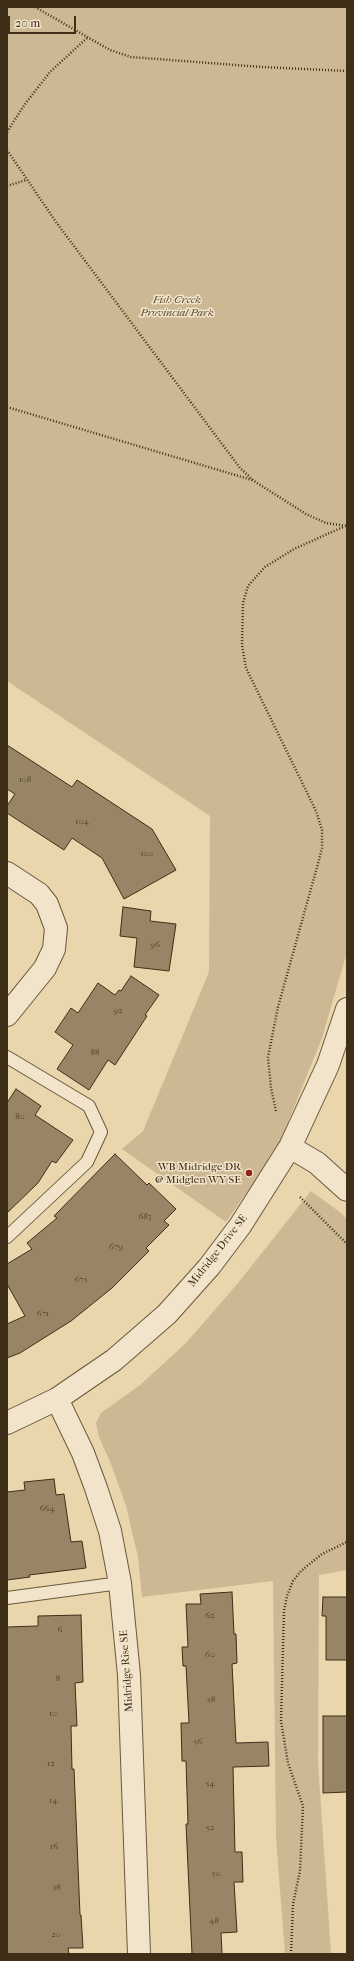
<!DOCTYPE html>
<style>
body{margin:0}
#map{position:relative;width:354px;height:1961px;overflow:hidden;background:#e9d6ad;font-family:"IM FELL French Canon",serif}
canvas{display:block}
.frame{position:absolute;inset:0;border:8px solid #3f2e18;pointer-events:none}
.scale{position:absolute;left:8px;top:16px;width:68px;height:18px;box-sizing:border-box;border:2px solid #3f2e18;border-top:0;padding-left:5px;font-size:12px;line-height:14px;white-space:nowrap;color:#3f2e18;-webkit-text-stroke:3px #f1e4ca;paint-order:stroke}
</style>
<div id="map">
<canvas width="354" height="1961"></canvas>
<div class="frame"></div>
<div class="scale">20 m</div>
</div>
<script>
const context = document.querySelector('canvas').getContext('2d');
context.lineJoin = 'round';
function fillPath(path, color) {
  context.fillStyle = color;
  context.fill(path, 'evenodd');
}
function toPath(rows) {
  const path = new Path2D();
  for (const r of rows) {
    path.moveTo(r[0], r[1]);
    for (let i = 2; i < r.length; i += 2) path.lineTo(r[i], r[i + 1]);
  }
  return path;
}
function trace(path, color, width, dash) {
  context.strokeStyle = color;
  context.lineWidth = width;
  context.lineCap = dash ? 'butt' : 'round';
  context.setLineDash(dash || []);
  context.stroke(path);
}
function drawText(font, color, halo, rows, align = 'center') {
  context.font = font + ' "IM FELL French Canon",serif';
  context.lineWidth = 3;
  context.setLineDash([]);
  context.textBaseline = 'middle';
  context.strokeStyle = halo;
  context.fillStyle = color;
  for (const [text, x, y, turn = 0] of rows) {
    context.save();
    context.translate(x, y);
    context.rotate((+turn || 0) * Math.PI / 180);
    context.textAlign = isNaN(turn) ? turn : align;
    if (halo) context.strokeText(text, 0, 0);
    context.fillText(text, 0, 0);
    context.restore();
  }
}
fillPath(toPath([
 [7,7,347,7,347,952,322,1038,278,1147,226,1222,122,1149,143,1131,209,972,210,816,7,681],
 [311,1191,341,1213,347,1219,347,1570,319,1575,318,1762,331,1954,285,1954,276,1838,273,1581,142,1597,138,1557,126,1506,111,1464,99,1437,96,1423,101,1413,140,1385,186,1343,238,1283]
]), '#ccb994');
const building = toPath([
 [7,745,72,787,77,780,152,829,176,870,124,899,102,858,72,838,64,850,7,813,7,806,15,794,7,789,7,745],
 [123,907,151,911,150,921,176,924,169,971,134,967,137,938,120,936,123,907],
 [131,976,159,995,145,1015,147,1016,115,1065,108,1060,89,1090,57,1069,73,1045,55,1032,71,1008,78,1013,98,983,115,995,119,990,121,991,131,976],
 [16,1089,41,1106,35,1115,73,1140,56,1163,52,1161,38,1183,7,1213,7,1103,16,1089],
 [115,1154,147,1185,149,1183,176,1209,164,1221,169,1225,146,1248,149,1251,112,1288,71,1321,20,1353,7,1358,7,1324,25,1316,7,1284,7,1264,32,1249,27,1243,57,1218,54,1216,115,1154],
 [54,1479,56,1495,64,1494,71,1542,82,1541,86,1568,29,1575,30,1577,7,1580,7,1492,25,1490,24,1482,54,1479],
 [232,1592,234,1634,236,1634,237,1663,232,1664,236,1743,268,1742,269,1766,233,1767,235,1852,242,1852,243,1882,234,1882,237,1932,221,1933,222,1954,192,1954,186,1824,188,1824,186,1761,182,1761,181,1723,189,1723,186,1666,183,1666,182,1647,188,1647,186,1604,201,1604,200,1594,232,1592],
 [323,1597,347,1597,347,1660,326,1660,326,1616,322,1616,323,1597],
 [81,1615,83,1682,75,1683,77,1726,71,1726,72,1769,74,1769,80,1915,81,1915,83,1948,68,1948,69,1954,7,1954,7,1627,38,1626,38,1616,81,1615],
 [323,1716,347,1716,347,1792,323,1793,323,1716]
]);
fillPath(building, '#978565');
trace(building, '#3f2e18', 1);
const service = toPath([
 [7,1057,89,1106,101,1132,87,1162,7,1237],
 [7,1598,120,1583]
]);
const minor = toPath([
 [7,873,39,894,47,904,56,928,54,949,45,968,7,1015],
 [290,1147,317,1163,347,1190],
 [57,1399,83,1453,96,1488,110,1531,120,1583,129,1675,139,1954],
 [7,1423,57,1399,114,1360,167,1314,209,1267,240,1226,290,1147,328,1065,347,1009]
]);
trace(service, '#6a583d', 14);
trace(minor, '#6a583d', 24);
trace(toPath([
 [35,7,110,50,131,57,262,67,347,71],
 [7,132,25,104,50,72,88,37],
 [7,150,56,222,240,468,254,481,306,514,326,523,347,526],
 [7,186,26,180],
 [7,407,252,480],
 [276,1111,271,1088,268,1057,278,1007,319,860,322,848,322,830,316,811,246,668,242,645,243,603,248,586,265,567,294,549,343,527],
 [300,1197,347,1244],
 [291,1954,293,1904,300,1871,303,1806,288,1763,281,1721,284,1611,287,1596,293,1581,301,1571,322,1554,347,1542]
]), '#3f2e18', 2.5, [1, 2]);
trace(service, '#f1e4ca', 12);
trace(minor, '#f1e4ca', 22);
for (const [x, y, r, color] of [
 [249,1173,4,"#8f2418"]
]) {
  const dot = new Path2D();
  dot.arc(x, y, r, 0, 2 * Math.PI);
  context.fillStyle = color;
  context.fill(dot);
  trace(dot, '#f1e4ca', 1.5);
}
drawText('9px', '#55442b', null, [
 ["108",25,780],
 ["104",82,822],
 ["100",147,854],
 ["96",155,945],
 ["92",118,1011],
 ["88",95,1053],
 ["80",20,1117],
 ["683",145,1217],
 ["679",116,1247],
 ["675",81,1280],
 ["671",43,1314],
 ["664",47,1509],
 ["62",210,1616],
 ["6",60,1630],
 ["60",210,1655],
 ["8",58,1679],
 ["58",211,1700],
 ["10",53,1714],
 ["56",198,1742],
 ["12",51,1764],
 ["54",210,1784],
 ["14",53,1801],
 ["52",210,1828],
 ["16",54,1847],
 ["50",216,1874],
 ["18",57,1888],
 ["48",214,1921],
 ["20",56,1935]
]);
drawText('italic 11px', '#5b4a31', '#f1e4ca', [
 ["Fish Creek",177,300],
 ["Provincial Park",177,313]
]);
drawText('11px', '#3f2e18', '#f1e4ca', [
 ["WB Midridge DR",241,1167],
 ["@ Midglen WY SE",241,1180]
], 'right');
drawText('11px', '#3f2e18', '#f1e4ca', [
 ["Midridge Drive SE",218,1251,-52],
 ["Midridge Rise SE",127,1671,-94]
]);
</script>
